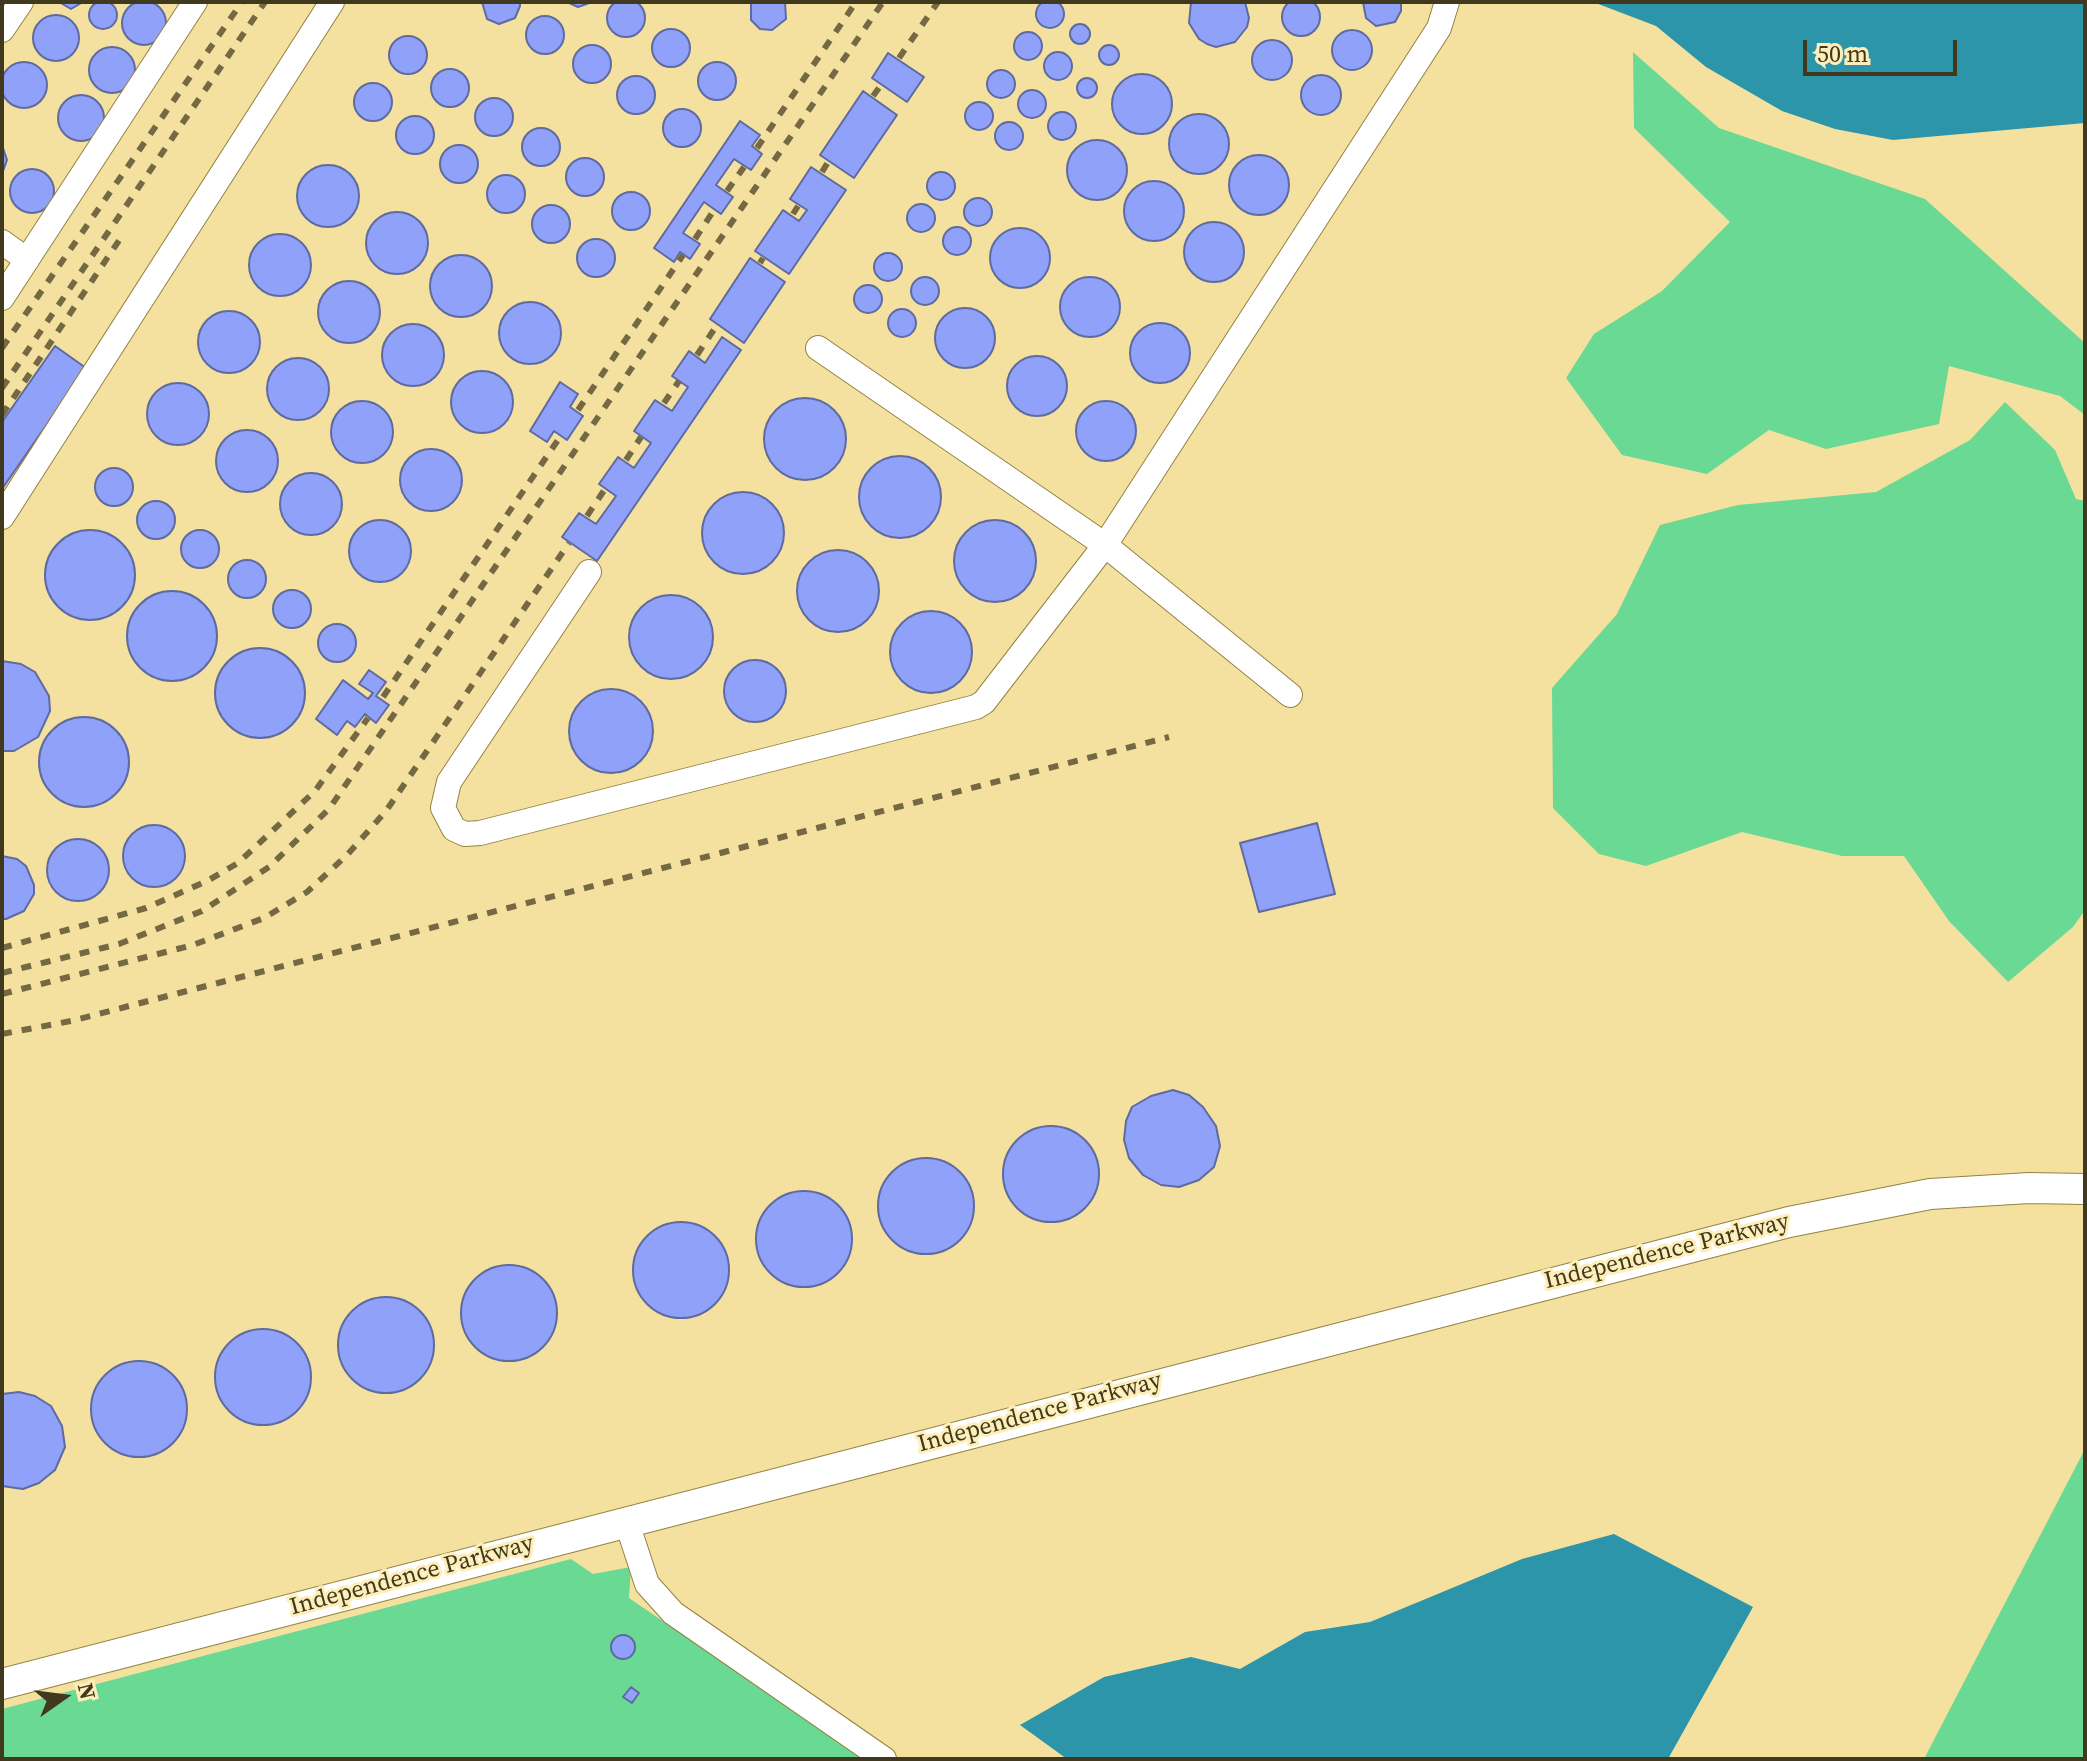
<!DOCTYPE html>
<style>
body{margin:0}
#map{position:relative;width:2087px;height:1761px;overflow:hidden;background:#f4e19f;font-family:"Source Serif 4",serif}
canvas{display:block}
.frame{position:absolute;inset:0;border:4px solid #41391e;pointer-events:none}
.north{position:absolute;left:24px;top:1657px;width:80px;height:80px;-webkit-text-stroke:6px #feefba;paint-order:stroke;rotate:76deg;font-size:22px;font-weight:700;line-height:32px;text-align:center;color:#41391e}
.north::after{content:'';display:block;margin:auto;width:28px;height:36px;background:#41391e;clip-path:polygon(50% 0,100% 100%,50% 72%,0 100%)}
.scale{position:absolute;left:1803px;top:40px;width:154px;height:36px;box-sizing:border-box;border:4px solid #41391e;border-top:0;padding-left:10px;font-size:24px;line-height:28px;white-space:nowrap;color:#41391e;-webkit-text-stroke:6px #feefba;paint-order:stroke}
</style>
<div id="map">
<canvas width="2087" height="1761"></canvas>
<div class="frame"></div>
<div class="north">N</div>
<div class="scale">50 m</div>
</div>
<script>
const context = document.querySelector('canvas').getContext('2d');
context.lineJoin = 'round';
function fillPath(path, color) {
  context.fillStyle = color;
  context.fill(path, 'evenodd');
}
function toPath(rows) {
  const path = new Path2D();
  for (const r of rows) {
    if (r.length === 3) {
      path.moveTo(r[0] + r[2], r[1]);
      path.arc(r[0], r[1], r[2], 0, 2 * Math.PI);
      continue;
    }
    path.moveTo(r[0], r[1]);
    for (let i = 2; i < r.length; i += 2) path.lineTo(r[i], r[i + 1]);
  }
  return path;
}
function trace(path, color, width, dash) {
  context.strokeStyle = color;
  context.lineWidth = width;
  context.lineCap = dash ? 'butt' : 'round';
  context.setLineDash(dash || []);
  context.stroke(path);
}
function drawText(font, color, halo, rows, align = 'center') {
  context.font = font + ' "Source Serif 4",serif';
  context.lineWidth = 6;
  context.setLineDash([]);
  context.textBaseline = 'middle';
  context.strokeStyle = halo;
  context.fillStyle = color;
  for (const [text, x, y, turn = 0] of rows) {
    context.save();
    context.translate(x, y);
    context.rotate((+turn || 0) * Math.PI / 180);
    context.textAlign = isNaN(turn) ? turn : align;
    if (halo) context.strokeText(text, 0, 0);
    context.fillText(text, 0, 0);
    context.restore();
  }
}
fillPath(toPath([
 [1633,52,1719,128,1925,199,2085,343,2085,415,2060,396,1949,366,1939,424,1826,449,1769,430,1707,474,1622,455,1566,378,1594,334,1662,291,1730,222,1634,128],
 [2005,402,2055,450,2076,499,2085,501,2085,910,2073,927,2008,982,1949,921,1904,856,1842,856,1742,832,1646,866,1599,854,1553,808,1552,688,1617,614,1660,525,1738,505,1876,492,1970,440],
 [2085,1449,2085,1759,1924,1759],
 [571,1559,593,1574,631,1567,629,1598,865,1759,2,1759,2,1709]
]), '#6ad993');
fillPath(toPath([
 [1593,2,2085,2,2085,123,1893,140,1835,129,1782,111,1706,67,1656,26],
 [1614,1534,1753,1607,1668,1759,1067,1759,1020,1725,1104,1677,1191,1657,1240,1669,1305,1632,1370,1622,1522,1559]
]), '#2d95aa');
const building = toPath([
 [1301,17,19],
 [626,18,19],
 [1050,14,14],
 [144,23,22],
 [103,15,14],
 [59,2,83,2,71,9,59,2],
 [482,2,520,2,520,6,515,18,499,24,487,19,482,2],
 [567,2,592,2,578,7,567,2],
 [751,2,785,2,786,19,772,30,760,29,751,20,751,2],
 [1191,2,1245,2,1249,18,1247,27,1235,42,1216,47,1207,44,1199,39,1189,23,1191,2],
 [1363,2,1401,2,1401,11,1395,22,1376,26,1366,18,1363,2],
 [56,38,23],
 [545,35,19],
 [1080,34,10],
 [671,48,19],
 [1352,50,20],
 [1028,46,14],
 [408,55,19],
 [1272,60,20],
 [1109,55,10],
 [592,64,19],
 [112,70,23],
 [1058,66,14],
 [888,53,924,77,907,102,872,78,888,53],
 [717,81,19],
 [24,85,23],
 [450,88,19],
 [1001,84,14],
 [1142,104,30],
 [1321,95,20],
 [636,95,19],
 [1087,88,10],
 [373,102,19],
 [1032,104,14],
 [863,91,897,115,854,178,820,155,863,91],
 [81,118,23],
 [494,117,19],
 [979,116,14],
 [682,128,19],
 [1062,126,14],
 [1199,144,30],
 [415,135,19],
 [740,121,760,135,752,146,762,154,751,170,734,159,716,185,733,197,721,214,704,202,683,233,700,244,690,259,680,252,674,262,654,248,740,121],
 [1009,136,14],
 [541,147,19],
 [1097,170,30],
 [459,164,19],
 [2,145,7,160,2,174,2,145],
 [1259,185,30],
 [585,177,19],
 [328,196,31],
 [811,167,846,190,789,274,755,251,783,210,799,221,807,210,790,199,811,167],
 [32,191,22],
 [941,186,14],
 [506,194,19],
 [1154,211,30],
 [631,211,19],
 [978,212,14],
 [921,218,14],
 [551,224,19],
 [397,243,31],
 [1214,252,30],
 [957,241,14],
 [1020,258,30],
 [280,265,31],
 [596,258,19],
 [888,267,14],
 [461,286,31],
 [750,258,785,282,744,343,710,319,750,258],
 [1090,307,30],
 [925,291,14],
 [349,312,31],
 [868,299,14],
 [530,333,31],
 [965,338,30],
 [902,323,14],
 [229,342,31],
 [1160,353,30],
 [413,355,31],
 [722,337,741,350,597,561,562,537,579,513,596,524,616,496,599,484,618,457,634,468,651,443,634,431,655,400,672,411,688,387,672,376,689,351,705,363,722,337],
 [55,346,86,368,2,489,2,422,55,346],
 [1037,386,30],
 [298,389,31],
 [482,402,31],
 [560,382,578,394,570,407,583,416,567,440,554,431,547,442,530,431,560,382],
 [178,414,31],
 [805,439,41],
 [1106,431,30],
 [362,432,31],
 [247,461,31],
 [431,480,31],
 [900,497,41],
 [114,487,19],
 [311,504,31],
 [743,533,41],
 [156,520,19],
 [380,551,31],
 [995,561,41],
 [200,549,19],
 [90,575,45],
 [838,591,41],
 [247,579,19],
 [292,609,19],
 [172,636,45],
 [671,637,42],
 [931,652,41],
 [337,643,19],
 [260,693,45],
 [755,691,31],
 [2,661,21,664,35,672,49,696,50,711,38,737,14,751,2,751,2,661],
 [369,670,386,682,376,696,389,705,376,723,365,714,355,727,347,721,337,735,316,719,343,680,368,699,373,693,359,684,369,670],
 [611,731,42],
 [84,762,45],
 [1317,823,1335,894,1259,912,1240,843,1317,823],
 [154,856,31],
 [78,870,31],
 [2,856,17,859,26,866,34,885,34,894,24,911,6,919,2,919,2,856],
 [1173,1090,1189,1095,1203,1107,1216,1126,1220,1146,1214,1167,1199,1180,1179,1187,1161,1185,1143,1175,1129,1158,1124,1140,1126,1121,1132,1107,1151,1096,1173,1090],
 [1051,1174,48],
 [926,1206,48],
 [804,1239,48],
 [681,1270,48],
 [509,1313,48],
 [386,1345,48],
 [263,1377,48],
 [139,1409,48],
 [19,1392,35,1396,51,1406,62,1426,65,1447,55,1470,39,1483,23,1489,2,1486,2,1394,19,1392],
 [623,1647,12],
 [631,1687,639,1693,632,1703,623,1697,631,1687]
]);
fillPath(building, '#8fa1f9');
trace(building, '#5e6aa0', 2);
const minor = toPath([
 [2,30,21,2],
 [2,242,27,260],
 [2,298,195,2],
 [818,348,1105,545,1290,695],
 [2,517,332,2],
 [589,572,449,782,443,808,454,829,465,834,480,833,976,707,984,702,1105,545,1439,28,1447,2],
 [626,1520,647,1584,673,1613,884,1759]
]);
const major = toPath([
 [2,1684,1789,1222,1930,1194,2029,1188,2085,1189]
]);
trace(minor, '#948242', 26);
trace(major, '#948242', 32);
trace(minor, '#fff', 24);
trace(major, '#fff', 30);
trace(toPath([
 [899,58,938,2],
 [873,96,881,85],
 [757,148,856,2],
 [822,172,828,162],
 [727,191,744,167],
 [793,214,798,206],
 [695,239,714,210],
 [760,263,763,258],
 [2,348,242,2],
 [697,355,717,325],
 [2,388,265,2],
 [664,403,679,381],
 [578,410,683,255],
 [2,415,120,239],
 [626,460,641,437],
 [587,516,605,489],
 [383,697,560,437],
 [2,948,146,908,207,881,238,863,315,791,368,718],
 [2,973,119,944,202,911,269,867,329,809,883,2],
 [2,994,193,945,264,918,307,892,347,855,386,811,569,543],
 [2,1034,71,1021,1169,737]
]), '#746943', 6, [10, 10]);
drawText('24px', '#41391e', '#feefba', [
 ["Independence Parkway",1667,1252,-14],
 ["Independence Parkway",1040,1413,-15],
 ["Independence Parkway",412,1576,-15]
]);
</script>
